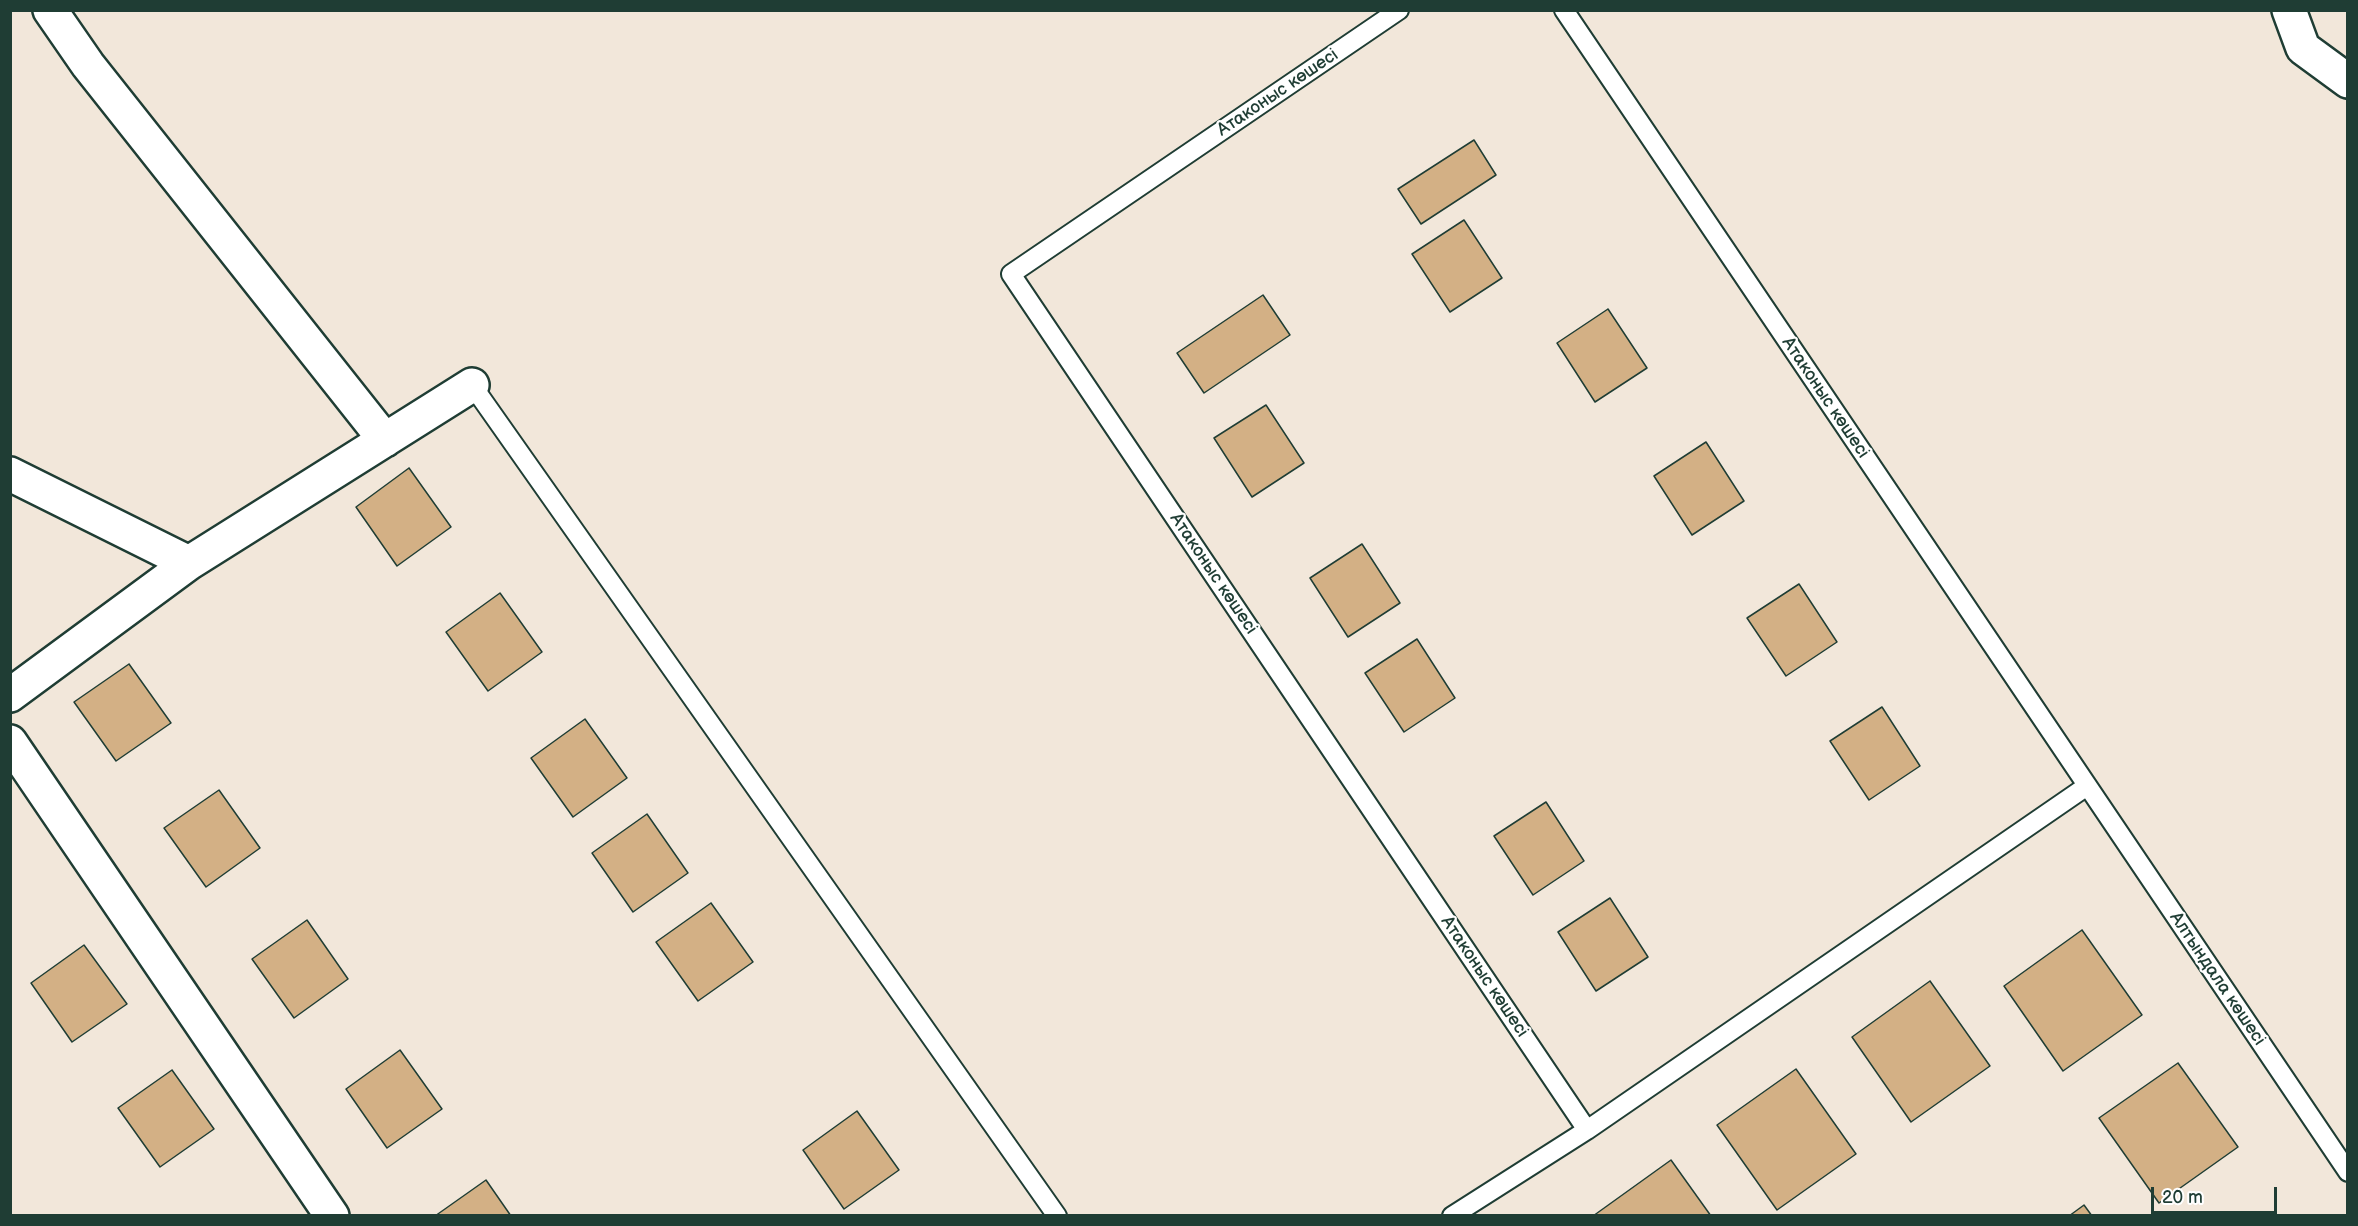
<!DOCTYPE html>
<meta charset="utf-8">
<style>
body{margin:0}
#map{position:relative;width:2358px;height:1226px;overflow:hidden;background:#f2e7da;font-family:"Balsamiq Sans",sans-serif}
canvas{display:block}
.frame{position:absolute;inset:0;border:12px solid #1f3d34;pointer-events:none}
.scale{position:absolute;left:2151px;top:1187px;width:126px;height:27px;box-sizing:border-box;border:3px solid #1f3d34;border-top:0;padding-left:8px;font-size:18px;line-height:21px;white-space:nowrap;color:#1f3d34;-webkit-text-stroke:4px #fff;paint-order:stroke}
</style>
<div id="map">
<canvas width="2358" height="1226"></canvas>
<div class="frame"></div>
<div class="scale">20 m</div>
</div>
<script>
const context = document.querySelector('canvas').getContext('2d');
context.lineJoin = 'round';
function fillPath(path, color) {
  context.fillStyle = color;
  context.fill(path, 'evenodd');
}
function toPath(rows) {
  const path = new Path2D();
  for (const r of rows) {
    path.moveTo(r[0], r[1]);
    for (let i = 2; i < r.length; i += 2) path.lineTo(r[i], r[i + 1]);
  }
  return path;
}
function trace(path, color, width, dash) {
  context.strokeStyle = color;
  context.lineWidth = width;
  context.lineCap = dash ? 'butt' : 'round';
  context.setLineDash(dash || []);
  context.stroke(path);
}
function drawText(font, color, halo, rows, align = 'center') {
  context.font = font + ' "Balsamiq Sans",sans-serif';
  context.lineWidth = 4.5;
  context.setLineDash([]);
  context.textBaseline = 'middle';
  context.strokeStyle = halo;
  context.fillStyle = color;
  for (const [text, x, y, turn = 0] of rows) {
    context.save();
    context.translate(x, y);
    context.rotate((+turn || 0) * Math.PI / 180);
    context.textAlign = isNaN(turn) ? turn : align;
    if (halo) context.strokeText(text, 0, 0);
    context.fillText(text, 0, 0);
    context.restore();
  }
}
const building = toPath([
 [1474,140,1496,175,1421,224,1398,189,1474,140],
 [1464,220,1502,278,1450,312,1412,254,1464,220],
 [1263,295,1290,335,1204,393,1177,353,1263,295],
 [1608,309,1647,368,1595,402,1557,343,1608,309],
 [1266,405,1304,463,1252,497,1214,438,1266,405],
 [1706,442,1744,501,1692,535,1654,476,1706,442],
 [409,468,451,527,397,566,356,507,409,468],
 [1362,544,1400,603,1348,637,1310,578,1362,544],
 [1799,584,1837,642,1786,676,1747,618,1799,584],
 [500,593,542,652,488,691,446,632,500,593],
 [1417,639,1455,698,1404,732,1365,673,1417,639],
 [129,664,171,723,116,761,74,702,129,664],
 [1882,707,1920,766,1869,800,1830,741,1882,707],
 [585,719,627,778,573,817,531,758,585,719],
 [219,790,260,848,206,887,164,828,219,790],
 [1546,802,1584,861,1533,895,1494,836,1546,802],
 [647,814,688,873,633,912,592,853,647,814],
 [1610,898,1648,957,1596,991,1558,932,1610,898],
 [711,903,753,962,698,1001,656,942,711,903],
 [307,920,348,979,294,1018,252,959,307,920],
 [2082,930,2142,1015,2063,1071,2004,986,2082,930],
 [84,945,127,1004,72,1042,31,983,84,945],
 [1930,981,1990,1066,1911,1122,1852,1037,1930,981],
 [400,1050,442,1109,387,1148,346,1089,400,1050],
 [2178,1063,2238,1147,2159,1203,2099,1118,2178,1063],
 [1796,1069,1856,1154,1777,1210,1717,1125,1796,1069],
 [172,1070,214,1129,160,1167,118,1108,172,1070],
 [857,1111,899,1170,844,1209,803,1150,857,1111],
 [1671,1160,1711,1216,1593,1216,1671,1160],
 [486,1180,511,1216,435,1216,486,1180],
 [2084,1205,2092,1216,2069,1216,2084,1205]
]);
fillPath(building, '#d3b085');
trace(building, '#1f3d34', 1.5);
const lane = toPath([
 [1399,10,1011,274,1587,1130,1452,1216],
 [1564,10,2348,1172],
 [472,385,1057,1216],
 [1587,1130,2087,786]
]);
const street = toPath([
 [50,10,88,65,385,440],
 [2289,10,2303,48,2348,81],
 [10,474,189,563],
 [10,695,189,563,472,385],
 [10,742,332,1216]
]);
trace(lane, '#1f3d34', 22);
trace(street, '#1f3d34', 38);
trace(lane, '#fff', 18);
trace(street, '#fff', 33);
drawText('18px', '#1f3d34', '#fff', [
 ["Атаконыс көшесі",1278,93,-34],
 ["Атаконыс көшесі",1825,398,56],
 ["Атаконыс көшесі",1213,574,56],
 ["Атаконыс көшесі",1484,977,56],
 ["Алтындала көшесі",2217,979,56]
]);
</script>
